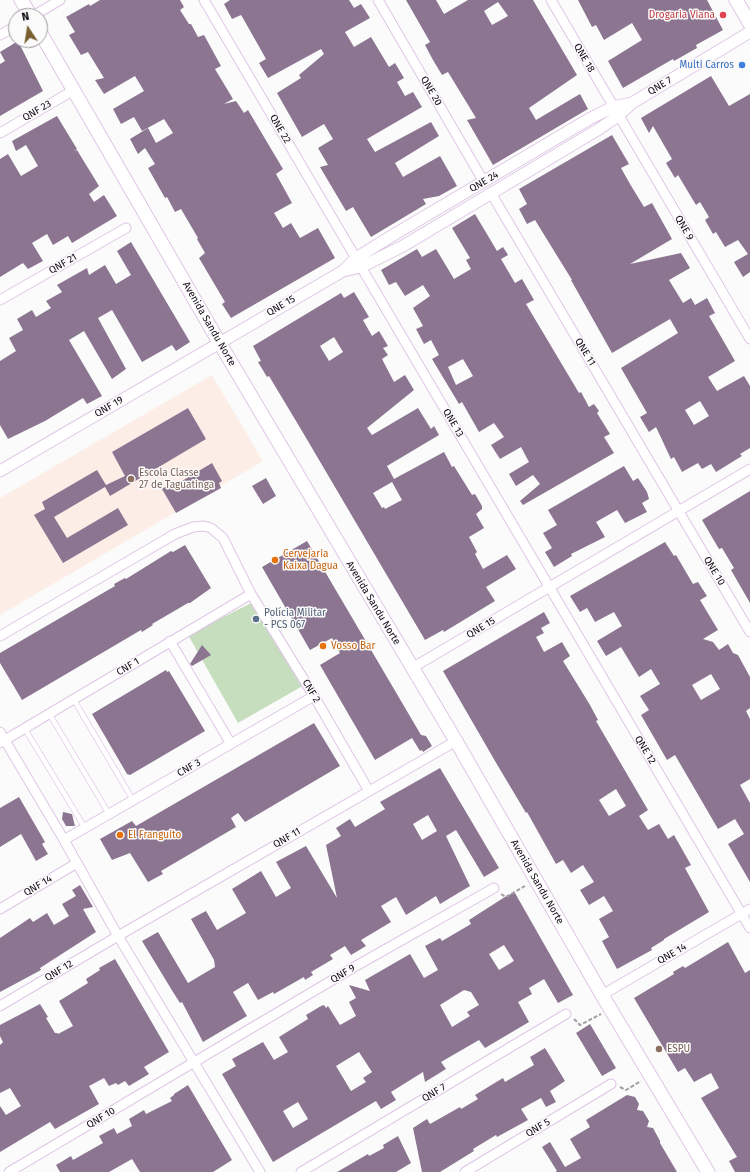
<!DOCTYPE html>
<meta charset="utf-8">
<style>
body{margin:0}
#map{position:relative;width:750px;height:1172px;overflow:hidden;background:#fbfbfb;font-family:"Fira Sans",sans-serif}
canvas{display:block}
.north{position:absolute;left:8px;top:8px;width:40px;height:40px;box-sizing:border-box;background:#fbfbfb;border:1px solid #9e9b9f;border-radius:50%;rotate:348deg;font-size:11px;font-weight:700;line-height:16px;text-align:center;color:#120a15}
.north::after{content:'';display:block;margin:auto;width:14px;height:18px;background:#775f2f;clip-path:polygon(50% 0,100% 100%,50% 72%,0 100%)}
</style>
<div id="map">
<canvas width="750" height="1172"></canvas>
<div class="north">N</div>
</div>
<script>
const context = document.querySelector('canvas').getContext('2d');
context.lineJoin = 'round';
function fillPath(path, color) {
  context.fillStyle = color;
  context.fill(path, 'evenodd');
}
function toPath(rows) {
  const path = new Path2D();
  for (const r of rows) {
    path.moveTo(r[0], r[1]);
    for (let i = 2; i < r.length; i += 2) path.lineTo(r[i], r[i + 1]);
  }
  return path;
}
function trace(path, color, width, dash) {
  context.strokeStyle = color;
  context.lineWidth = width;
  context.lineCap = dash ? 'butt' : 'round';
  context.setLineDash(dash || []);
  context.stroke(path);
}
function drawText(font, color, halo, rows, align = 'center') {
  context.font = font + ' "Fira Sans",sans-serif';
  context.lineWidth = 3;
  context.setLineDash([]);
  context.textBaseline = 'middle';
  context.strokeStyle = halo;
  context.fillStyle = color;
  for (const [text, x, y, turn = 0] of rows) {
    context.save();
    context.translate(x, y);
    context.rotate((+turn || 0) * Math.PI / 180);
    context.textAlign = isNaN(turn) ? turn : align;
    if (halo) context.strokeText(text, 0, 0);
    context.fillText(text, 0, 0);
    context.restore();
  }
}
fillPath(toPath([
 [212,375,263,461,0,615,0,498]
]), '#fceee7');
fillPath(toPath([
 [255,601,306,684,238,723,188,635]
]), '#c6debe');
fillPath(toPath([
 [100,0,180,0,184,7,180,10,189,24,191,24,198,37,204,35,221,66,215,69,233,99,224,104,236,101,244,113,248,110,283,169,276,174,292,203,274,213,283,228,291,223,300,238,318,228,335,258,231,318,222,304,225,302,199,258,205,253,197,239,198,238,181,209,175,212,167,197,165,198,148,168,155,164,145,148,138,154,130,139,148,128,156,143,173,133,164,119,142,131,134,117,121,124,113,109,144,91,135,76,104,94,95,80,104,78,88,52,81,55,69,35,75,32,66,17,89,4,90,6],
 [230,0,349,0,354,8,361,4,370,18,345,32,354,47,371,37,389,67,395,63,404,78,397,82,405,96,413,92,422,107,367,139,375,152,431,122,439,136,395,163,403,177,440,156,457,186,439,196,423,199,426,204,371,237,353,207,346,211,320,167,328,165,318,148,333,139,324,124,302,137,277,93,301,78,299,75,324,54,321,49,268,78,259,63,266,59,244,20,241,15,232,19,224,4],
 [406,0,436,0,444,14,468,0,533,0,577,75,529,108,536,120,580,94,588,109,493,165,467,120,476,118,448,72,442,75,433,60,425,45,430,42],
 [498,2,508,16,492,25,484,11],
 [578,0,707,0,723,30,696,45,697,48,674,61,673,59,623,88,608,61,642,40,632,23,604,40,596,25,592,27],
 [18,41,43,91,0,116,0,64,5,61,0,52],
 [711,76,729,106,750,94,750,272,743,277,734,262,748,254,738,240,725,247,716,232,713,234,705,220,709,217,700,202,696,205,678,175,675,178,666,163,672,159,653,126,649,133,641,118],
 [57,116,77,149,74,151,77,150,99,186,89,194,94,202,104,195,117,216,72,243,68,236,53,245,47,234,32,243,43,261,28,269,23,263,0,277,0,159,8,154,21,176,38,166,26,145,16,151,12,141],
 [612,135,629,164,621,168,630,184,644,207,652,203,672,239,630,264,681,253,690,268,669,280,683,303,691,298,695,305,707,298,715,313,709,316,735,361,708,377,717,391,744,376,750,386,750,448,740,454,742,456,716,472,711,464,702,469,698,463,682,472,674,457,671,459,656,427,649,432,640,417,647,413,621,368,678,333,670,319,612,353,571,280,572,280,535,220,527,224,519,209,527,204,519,189],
 [700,401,709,416,694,425,685,410],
 [475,214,497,251,503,247,508,255,501,259,515,283,522,279,534,300,526,304,579,393,581,392,589,407,594,404,599,411,597,413,610,434,604,437,614,453,523,505,520,501,540,484,533,475,516,486,509,474,529,462,521,447,500,459,491,445,504,437,494,423,479,432,462,402,459,404,432,359,439,355,431,340,424,344,416,329,423,326,413,308,430,296,423,285,405,296,396,282,389,285,381,270,417,249,422,257,436,249,454,279,471,269,466,260,470,258,452,228],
 [463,359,473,376,456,385,448,367],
 [131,242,190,342,176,351,172,345,142,362,112,310,98,318,126,369,112,379,84,331,69,340,102,396,87,404,83,398,45,421,8,439,0,425,0,361,16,351,9,338,23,330,17,319,32,310,36,317,51,308,46,301,62,292,57,285,87,268,89,275,105,265,116,284,131,275,117,251],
 [354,292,369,317,363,320,372,336,379,331,388,346,383,348,388,355,382,359,394,382,405,375,414,390,367,428,372,435,418,408,431,429,434,426,439,435,387,466,394,479,444,452,452,467,454,466,472,495,475,494,482,506,482,509,476,514,484,528,469,537,477,552,475,554,483,569,507,555,516,569,486,587,495,601,444,632,443,630,425,640,302,431,269,376,267,377,258,362,261,361,253,346,341,293,344,298],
 [334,337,343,352,329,361,320,346],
 [392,482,402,500,385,509,384,507,382,508,373,493],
 [188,408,206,439,110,496,105,487,54,517,67,538,118,508,128,525,63,563,34,515,45,509,42,502,97,470,106,485,125,476,112,452],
 [212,463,222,481,219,483,221,488,176,513,162,489,170,484,172,487],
 [624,466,633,481,638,478,647,492,649,499,642,503,647,512,625,523,617,510,596,522,605,537,571,554,572,556,554,567,545,552,552,548,543,533,557,525,548,510],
 [266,478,276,496,263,504,252,486],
 [750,491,750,603,731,570,734,568,722,548,719,549,702,520],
 [307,541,421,735,426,736,432,746,423,752,422,750,420,751,412,738,375,760,320,665,340,653,332,638,310,650,262,567],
 [665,542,674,556,676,555,693,584,698,582,707,596,700,600,718,630,703,639,713,642,719,650,728,644,733,653,738,655,750,677,750,708,746,711,750,719,750,779,740,785,750,803,750,882,728,844,744,834,735,819,718,829,675,755,667,760,641,715,649,710,640,696,660,684,651,669,639,677,621,647,606,656,597,641,622,626,614,612,595,622,587,608,580,612,570,596],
 [711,674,720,689,701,700,692,685],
 [185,545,211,588,190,603,188,603,152,624,153,625,142,632,141,630,22,700,0,663,0,653,115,586,114,584,125,578,126,579,171,551,173,552],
 [544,612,550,623,541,628,544,633,536,637,544,652,562,642,570,656,563,661,590,705,598,720,596,721,648,810,639,816,648,830,659,824,668,839,674,835,691,865,685,868,709,912,664,939,664,940,651,948,652,950,617,969,602,941,609,937,599,919,613,911,604,896,589,905,580,890,594,882,583,865,571,873,563,860,556,864,527,812,526,813,495,761,443,671],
 [616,789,626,806,609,816,599,800],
 [202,645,211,655,192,666,190,664],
 [166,670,167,672,169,671,205,731,130,775,127,774,92,714],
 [314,723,340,766,245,822,238,813,231,818,236,827,161,871,163,874,148,882,130,853,112,860,100,839,132,821,136,826],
 [440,768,499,868,484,877,456,830,446,836,470,886,440,904,436,896,406,915,396,897,381,906,391,922,361,940,366,946,351,955,345,946,330,955,333,959,311,972,313,975,305,980,304,977,274,994,273,992,258,1000,248,983,233,992,247,1016,203,1042,182,1002,180,1003,173,992,142,941,158,932,188,983,203,974,215,967,214,960,191,919,206,911,217,930,246,913,232,889,261,871,276,897,291,888,276,862,306,846,337,898,326,845,341,836,336,828,350,819,355,827,385,809,380,802],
 [428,815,437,831,422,840,413,824],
 [19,797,45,842,42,844,48,854,36,861,21,834,0,847,0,808],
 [63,812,72,814,75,826,66,826,62,819],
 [80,885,93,907,83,909,96,932,40,968,41,970,0,992,0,938,30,918,33,922,47,913,54,925,69,916,62,904,76,896,72,890],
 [515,893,573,995,558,1003,544,979,529,988,532,994,518,1002,529,1022,485,1048,479,1040,441,1062,446,1069,425,1082,423,1072,391,1092,396,1100,381,1109,376,1101,273,1162,222,1074,236,1066,232,1059,263,1042,274,1060,288,1052,279,1037,308,1019,306,1015,321,1006,324,1005,326,1008,328,1006,340,1025,356,1016,349,1002,356,998,349,985,370,991,365,980,410,954,424,978,438,970,425,946,440,938,442,941,471,924,469,920,508,895],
 [504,945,514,961,499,970,489,954],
 [464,990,471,992,479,1005,467,1012,470,1016,452,1027,440,1005],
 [359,1052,372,1072,363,1078,366,1082,351,1091,336,1066],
 [298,1102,308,1119,293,1128,283,1111],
 [728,942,745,973,750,970,750,1172,735,1172,729,1161,737,1157,701,1098,719,1088,711,1073,694,1082,685,1068,678,1072,634,998,674,974,673,972,683,966,685,968],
 [115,959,169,1052,144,1067,149,1074,129,1086,125,1081,118,1085,116,1083,109,1086,104,1078,89,1086,99,1104,55,1129,50,1122,0,1152,0,1106,6,1115,21,1106,10,1088,0,1093,0,1045,3,1042,0,1036,0,1025,40,1004,48,1017,46,1018,55,1033,57,1033,58,1034,73,1026,59,1001,88,983,86,979,100,970,99,968],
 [590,1024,616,1068,602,1076,576,1033],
 [545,1048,565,1081,550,1091,556,1102,546,1107,541,1098,521,1109,528,1120,497,1137,496,1135,473,1149,474,1151,440,1172,422,1172,413,1128,427,1119,430,1124,460,1107,461,1109,478,1099,475,1095,493,1084,503,1078,505,1082,534,1065,530,1057],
 [188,1085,232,1160,213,1172,140,1172,132,1159,109,1172,60,1172,56,1165,71,1156,73,1160,103,1143,99,1136,114,1128,117,1134,132,1126,129,1119,144,1110,146,1114,172,1101,170,1098,174,1095,174,1094],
 [627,1095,635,1097,639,1104,637,1110,643,1111,649,1121,647,1127,653,1128,660,1141,660,1143,677,1172,555,1172,557,1171,542,1147,550,1142,565,1167,581,1158,570,1139,590,1127,586,1120],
 [398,1136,411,1163,396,1172,337,1172,368,1154,369,1156,384,1148,383,1145]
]), '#8b7591');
const service = toPath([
 [74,700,133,800],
 [50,715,109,814],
 [25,729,85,828]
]);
const minor = toPath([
 [204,0,750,928],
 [378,0,484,182],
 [551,0,750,339],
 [33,16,60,0],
 [0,35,16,26],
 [0,133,74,90],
 [491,193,750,632],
 [0,300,126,228],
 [0,636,175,534,193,527,204,526,211,528,223,538,251,594,314,696,369,791],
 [170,641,231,744],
 [412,668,750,469],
 [0,732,64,840,118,936,260,1172],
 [0,743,251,594],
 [64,840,314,696],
 [0,909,77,863],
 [602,995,750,909],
 [0,1006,118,936,456,741],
 [9,1172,356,966,494,888],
 [301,1172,566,1014],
 [465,1172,611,1084]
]);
const tertiary = toPath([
 [343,271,361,267,403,246,599,129,618,116,632,103,750,32],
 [0,471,343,271,356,258,390,237,589,119,613,107,632,103]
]);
const secondary = toPath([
 [21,0,31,16],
 [736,0,750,24],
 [40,32,219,342,456,741,602,995,708,1172]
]);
trace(service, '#dec6e5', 6);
trace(minor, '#dec6e5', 11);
trace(tertiary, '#dec6e5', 13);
trace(secondary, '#dec6e5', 15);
trace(toPath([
 [501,894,506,897,525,886],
 [574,1019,580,1025,601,1014],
 [620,1087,626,1090,641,1081]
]), '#a19ea2', 2, [4, 2]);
trace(service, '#fff', 4.5);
trace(minor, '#fff', 9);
trace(tertiary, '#fff', 11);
trace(secondary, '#fff', 13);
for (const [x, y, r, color] of [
 [723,15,4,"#e0444e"],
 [742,65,4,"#3f7fe0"],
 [131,479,4,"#8d6e63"],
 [275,560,4,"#e8710a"],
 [256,619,4,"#5c6f8a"],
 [323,646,4,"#e8710a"],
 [120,835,4,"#e8710a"],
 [659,1049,4,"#8d6e63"]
]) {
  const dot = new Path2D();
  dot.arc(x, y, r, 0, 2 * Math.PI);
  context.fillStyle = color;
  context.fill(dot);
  trace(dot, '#fbfbfb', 1.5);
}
drawText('10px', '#be3a42', '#fbfbfb', [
 ["Drogaria Viana",715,15]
], 'right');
drawText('10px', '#120a15', '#fbfbfb', [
 ["QNE 18",584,58,60],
 ["QNE 7",660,86,-31],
 ["QNE 20",431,91,60],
 ["QNF 23",37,111,-30],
 ["QNE 22",280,129,60],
 ["QNE 24",484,182,-30],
 ["QNE 9",684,228,59],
 ["QNF 21",63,264,-30],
 ["QNE 15",281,306,-30],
 ["Avenida Sandu Norte",209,324,60],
 ["QNE 11",585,352,59],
 ["QNF 19",109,407,-30],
 ["QNE 13",453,423,60],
 ["QNE 10",714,571,59],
 ["Avenida Sandu Norte",373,603,59],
 ["QNE 15",481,628,-31],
 ["CNF 1",128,667,-31],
 ["CNF 2",311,691,59],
 ["QNE 12",645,750,59],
 ["CNF 3",189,768,-30],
 ["QNF 11",287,838,-30],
 ["Avenida Sandu Norte",537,882,60],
 ["QNF 14",38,886,-31],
 ["QNE 14",672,954,-30],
 ["QNF 12",59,971,-31],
 ["QNF 9",343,974,-31],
 ["QNF 7",434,1093,-31],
 ["QNF 10",101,1118,-31],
 ["QNF 5",538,1128,-31]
]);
drawText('10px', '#366cbe', '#fbfbfb', [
 ["Multi Carros",734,65]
], 'right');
drawText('10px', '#785e54', '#fbfbfb', [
 ["Escola Classe",139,473],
 ["27 de Taguatinga",139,485],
 ["ESPU",667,1049]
], 'left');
drawText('10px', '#c56008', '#fbfbfb', [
 ["Cervejaria",283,554],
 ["Kaixa Dagua",283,566],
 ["Vosso Bar",331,646],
 ["El Franguito",128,835]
], 'left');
drawText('10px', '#4e5e75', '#fbfbfb', [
 ["Polícia Militar",264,613],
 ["- PCS 067",264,625]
], 'left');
</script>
